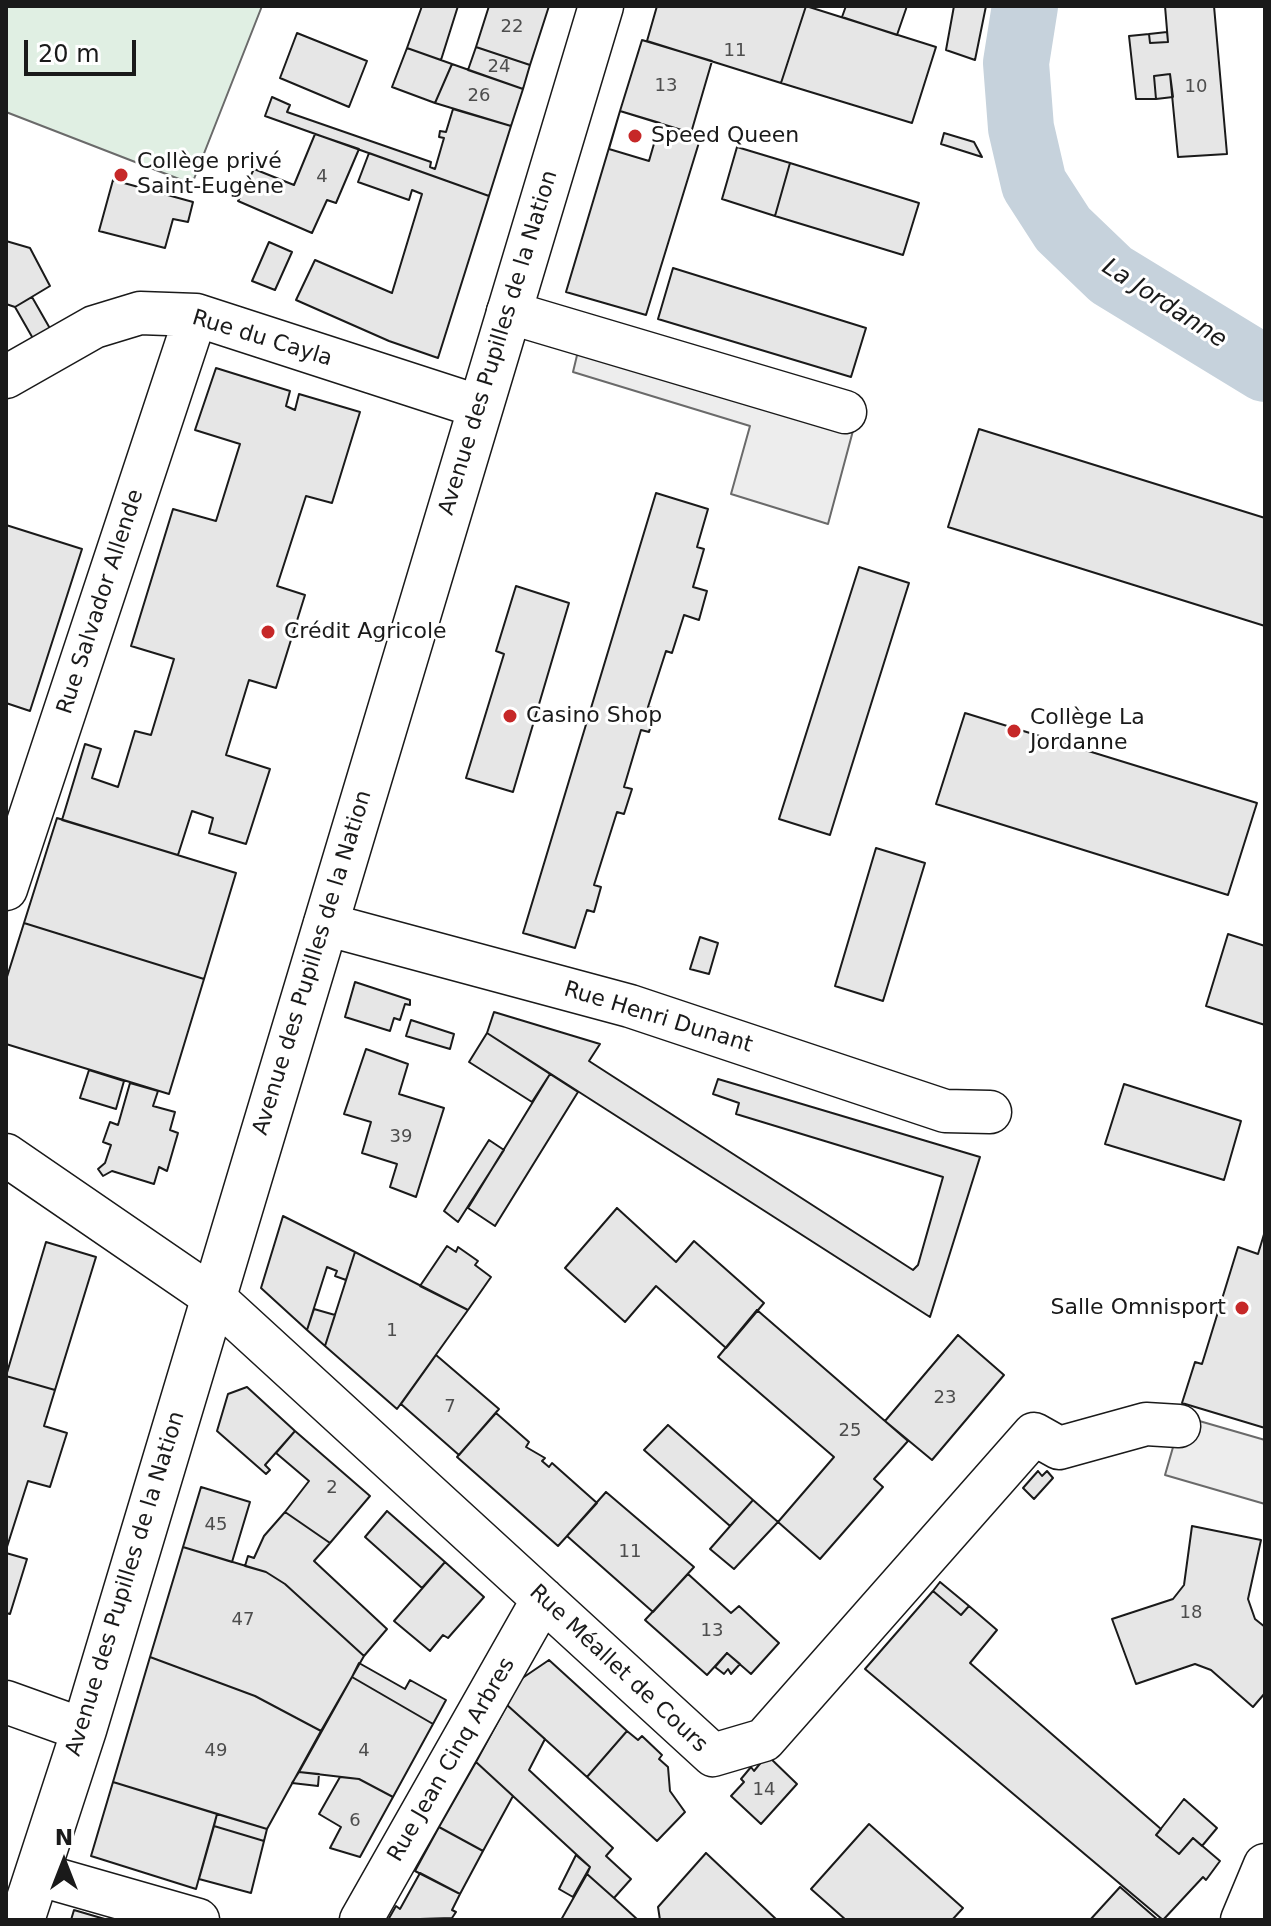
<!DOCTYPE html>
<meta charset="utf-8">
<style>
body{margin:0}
#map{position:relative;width:1271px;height:1926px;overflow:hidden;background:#fff;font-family:"DejaVu Sans",sans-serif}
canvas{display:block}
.frame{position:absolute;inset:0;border:8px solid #1a1a1a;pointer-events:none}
.north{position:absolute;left:24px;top:1822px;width:80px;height:80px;-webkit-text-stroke:6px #fff;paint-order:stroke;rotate:0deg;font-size:22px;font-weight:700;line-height:32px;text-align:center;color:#1a1a1a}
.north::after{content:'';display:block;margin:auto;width:28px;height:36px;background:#1a1a1a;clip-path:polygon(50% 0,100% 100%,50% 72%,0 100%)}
.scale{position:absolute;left:24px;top:40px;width:112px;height:36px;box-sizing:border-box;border:4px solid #1a1a1a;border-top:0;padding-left:10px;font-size:24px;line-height:28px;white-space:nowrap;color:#1a1a1a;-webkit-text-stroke:6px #fff;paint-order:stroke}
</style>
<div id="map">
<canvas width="1271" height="1926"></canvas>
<div class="frame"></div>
<div class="north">N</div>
<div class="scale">20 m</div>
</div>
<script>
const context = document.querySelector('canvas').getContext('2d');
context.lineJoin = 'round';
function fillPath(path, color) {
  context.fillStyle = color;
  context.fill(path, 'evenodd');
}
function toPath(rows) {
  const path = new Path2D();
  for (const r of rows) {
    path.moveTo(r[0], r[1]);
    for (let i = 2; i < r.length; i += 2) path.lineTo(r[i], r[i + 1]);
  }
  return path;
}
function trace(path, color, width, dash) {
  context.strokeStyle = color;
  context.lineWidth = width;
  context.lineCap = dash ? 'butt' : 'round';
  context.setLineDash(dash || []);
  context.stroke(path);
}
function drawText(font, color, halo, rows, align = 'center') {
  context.font = font + ' "DejaVu Sans",sans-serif';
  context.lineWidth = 6;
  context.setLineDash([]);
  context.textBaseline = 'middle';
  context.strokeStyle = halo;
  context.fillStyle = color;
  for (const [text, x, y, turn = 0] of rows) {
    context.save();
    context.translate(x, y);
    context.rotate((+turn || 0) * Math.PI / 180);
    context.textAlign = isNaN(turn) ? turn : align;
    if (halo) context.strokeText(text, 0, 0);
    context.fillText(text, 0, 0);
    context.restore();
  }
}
const green = toPath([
 [6,6,262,6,192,184,6,112,6,6]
]);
fillPath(green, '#e0efe3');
trace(green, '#6a6a6a', 2);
const parking = toPath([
 [579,347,854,427,828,524,731,494,750,426,573,372,579,347],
 [1182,1416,1265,1440,1265,1504,1165,1475,1182,1416]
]);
fillPath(parking, '#ededed');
trace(parking, '#6a6a6a', 2);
trace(toPath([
 [1025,6,1016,63,1021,128,1034,184,1063,229,1111,275,1265,369]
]), '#c6d2dc', 66);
const building = toPath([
 [422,6,458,6,441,60,407,48,422,6],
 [489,6,549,6,530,65,476,47,489,6],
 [657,6,806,6,781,83,647,41,657,6],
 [806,6,936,47,912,123,781,83,806,6],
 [846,6,907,6,897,35,842,17,846,6],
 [954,6,986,6,975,60,946,50,954,6],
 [1165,6,1214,6,1227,154,1178,157,1170,74,1154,76,1156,99,1136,99,1129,36,1149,34,1150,43,1168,42,1165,6],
 [1167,32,1168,42,1150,43,1149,34,1167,32],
 [297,33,367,61,349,107,280,78,297,33],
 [642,40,712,61,691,133,620,111,642,40],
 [476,47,530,65,523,89,468,70,476,47],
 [407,48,452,64,435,103,392,87,407,48],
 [452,64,523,89,511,126,435,103,452,64],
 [1170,74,1173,97,1156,99,1154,76,1170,74],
 [272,97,290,105,287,112,431,162,430,167,435,169,444,138,439,137,440,131,446,132,453,109,511,126,489,196,265,116,272,97],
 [620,111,701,136,646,315,566,292,620,111],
 [620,111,660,123,649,161,609,149,620,111],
 [944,133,974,142,982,157,941,144,944,133],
 [315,134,359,149,336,203,327,200,312,233,238,201,254,169,294,185,315,134],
 [737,147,790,163,775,216,722,199,737,147],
 [369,153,489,196,438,358,389,341,296,300,315,260,392,293,422,194,412,190,409,200,358,182,369,153],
 [790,163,919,203,903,255,775,216,790,163],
 [113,180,193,202,188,222,173,219,165,248,99,231,113,180],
 [6,241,30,248,50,286,15,307,6,304,6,241],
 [269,242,292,252,275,290,252,281,269,242],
 [673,268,866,328,851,377,658,319,673,268],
 [32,297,52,332,35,342,15,307,32,297],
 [216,368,290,391,286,406,295,410,299,394,360,412,332,503,306,496,277,586,305,595,276,688,249,680,226,755,270,769,246,844,209,833,213,818,192,811,178,855,62,820,85,744,101,749,92,778,118,787,135,731,151,735,174,659,131,646,173,509,216,521,240,444,195,430,216,368],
 [979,429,1265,518,1265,626,948,527,979,429],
 [656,493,708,509,697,547,704,549,693,587,707,591,699,620,684,615,672,653,666,651,648,707,655,709,649,732,641,730,624,787,632,789,624,814,617,812,594,885,601,887,594,912,587,910,575,948,523,933,656,493],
 [6,525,82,549,30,711,6,703,6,525],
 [859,567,909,583,830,835,779,819,859,567],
 [516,586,569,603,513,792,466,778,504,654,496,651,516,586],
 [965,713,1257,803,1228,895,936,804,965,713],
 [57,818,236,873,204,979,24,923,57,818],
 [876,848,925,863,883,1001,835,986,876,848],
 [24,923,204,979,169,1094,6,1044,6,980,24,923],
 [1228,934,1265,946,1265,1025,1206,1006,1228,934],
 [700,937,718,943,709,974,690,969,700,937],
 [355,982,410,1000,410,1005,405,1004,400,1020,394,1018,390,1031,345,1017,355,982],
 [494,1012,600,1044,589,1061,913,1270,918,1265,943,1177,736,1114,739,1103,713,1094,718,1079,980,1157,930,1317,487,1033,494,1012],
 [411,1020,454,1034,450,1049,406,1036,411,1020],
 [487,1033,550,1074,532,1102,469,1062,487,1033],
 [366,1049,408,1064,399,1094,444,1108,416,1197,390,1187,397,1164,362,1153,371,1122,344,1114,366,1049],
 [89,1070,124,1081,116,1109,80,1098,89,1070],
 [550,1074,578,1092,495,1226,468,1208,550,1074],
 [130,1083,158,1091,153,1106,175,1112,170,1130,178,1133,167,1171,159,1167,154,1184,112,1171,103,1176,98,1169,105,1163,111,1145,103,1142,110,1122,118,1125,130,1083],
 [1124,1084,1241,1121,1224,1180,1105,1144,1124,1084],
 [489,1140,504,1150,458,1222,444,1211,489,1140],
 [617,1208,676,1262,694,1241,764,1303,726,1348,656,1286,625,1322,565,1268,617,1208],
 [283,1216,355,1252,346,1280,335,1276,337,1271,327,1267,307,1330,261,1288,283,1216],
 [1265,1231,1265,1428,1182,1403,1195,1362,1202,1364,1238,1247,1258,1254,1265,1231],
 [46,1242,96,1257,55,1390,6,1376,46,1242],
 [447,1246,456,1252,458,1247,478,1261,475,1265,491,1277,468,1310,420,1286,447,1246],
 [355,1252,468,1310,397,1409,325,1346,355,1252],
 [314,1309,335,1315,325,1346,307,1330,314,1309],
 [757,1310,908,1441,874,1479,883,1487,820,1559,778,1522,834,1457,718,1357,757,1310],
 [958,1335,1004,1375,932,1460,885,1421,958,1335],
 [436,1355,499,1409,459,1455,401,1404,436,1355],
 [6,1376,55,1390,44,1426,67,1433,50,1487,28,1481,6,1550,6,1376],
 [247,1387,295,1431,265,1465,270,1470,266,1474,217,1431,228,1394,247,1387],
 [496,1413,529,1442,526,1447,545,1458,542,1461,549,1467,552,1463,597,1503,558,1546,457,1457,496,1413],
 [668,1425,753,1500,730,1526,644,1450,668,1425],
 [295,1431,370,1496,330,1543,285,1512,309,1481,276,1453,295,1431],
 [1038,1471,1042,1476,1047,1471,1053,1478,1034,1499,1023,1488,1038,1471],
 [201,1487,250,1502,232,1562,183,1547,201,1487],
 [606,1492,694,1567,653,1612,567,1536,606,1492],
 [753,1500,778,1522,734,1569,710,1549,753,1500],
 [387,1511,445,1562,422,1588,365,1537,387,1511],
 [285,1512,330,1543,314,1561,387,1629,364,1656,285,1584,266,1572,245,1566,248,1556,254,1558,264,1536,285,1512],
 [1192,1526,1261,1540,1248,1599,1255,1619,1265,1627,1265,1693,1253,1707,1211,1670,1195,1664,1136,1684,1112,1619,1173,1599,1184,1585,1192,1526],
 [183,1547,266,1572,285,1584,364,1656,321,1731,255,1696,150,1657,183,1547],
 [6,1553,27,1559,10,1614,6,1613,6,1553],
 [445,1562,484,1597,448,1638,443,1635,430,1651,394,1621,445,1562],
 [688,1574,731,1613,739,1606,779,1643,751,1674,727,1653,707,1675,645,1620,688,1574],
 [940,1582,969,1606,961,1615,933,1591,940,1582],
 [933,1591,961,1615,969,1606,997,1630,970,1663,1161,1829,1156,1835,1179,1854,1193,1838,1220,1861,1206,1880,1203,1877,1163,1920,865,1669,933,1591],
 [727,1653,740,1664,731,1674,728,1669,724,1674,715,1667,727,1653],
 [150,1657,255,1696,321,1731,267,1829,113,1782,150,1657],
 [549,1660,627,1731,587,1777,507,1705,521,1679,549,1660],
 [359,1663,405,1689,410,1680,446,1700,433,1724,352,1677,359,1663],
 [352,1677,433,1724,393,1797,359,1779,299,1772,352,1677],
 [507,1705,545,1739,529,1770,613,1848,606,1856,631,1879,614,1898,587,1874,590,1867,476,1762,507,1705],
 [627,1731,638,1740,642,1736,662,1755,659,1759,668,1767,670,1791,685,1812,657,1841,587,1777,627,1731],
 [767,1755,797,1784,761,1824,731,1796,744,1782,741,1779,751,1767,754,1771,767,1755],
 [476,1762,513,1796,483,1851,439,1827,476,1762],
 [299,1772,319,1774,318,1786,292,1783,299,1772],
 [340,1777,359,1779,393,1797,360,1857,330,1848,341,1827,319,1814,340,1777],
 [113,1782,217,1814,196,1889,91,1856,113,1782],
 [1184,1799,1217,1828,1202,1846,1193,1838,1179,1854,1156,1835,1184,1799],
 [217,1814,267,1829,264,1841,214,1826,217,1814],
 [869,1824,963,1908,952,1920,846,1920,811,1889,869,1824],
 [214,1826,264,1841,251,1893,199,1879,214,1826],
 [439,1827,483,1851,460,1894,415,1871,439,1827],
 [706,1853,777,1920,660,1920,658,1907,706,1853],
 [576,1855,590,1867,573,1897,559,1889,576,1855],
 [420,1873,460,1894,452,1910,456,1912,452,1918,388,1920,396,1906,400,1909,420,1873],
 [587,1874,614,1898,638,1920,561,1920,587,1874],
 [1120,1887,1158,1920,1090,1920,1120,1887],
 [74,1910,108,1920,71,1920,74,1910]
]);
fillPath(building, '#e6e6e6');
trace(building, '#1a1a1a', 2);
const minor = toPath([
 [508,312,845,412],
 [6,377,94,327,140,313,196,315,480,407],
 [6,889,196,315],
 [325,924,630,1006,945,1111,990,1112],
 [6,1155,213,1297,713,1755,764,1740,1034,1434,1059,1448,1146,1424,1179,1426],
 [6,1702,84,1730],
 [37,1874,198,1920],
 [361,1920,543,1599],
 [1242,1920,1265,1865]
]);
const major = toPath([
 [22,1920,84,1730,601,6]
]);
trace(minor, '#1a1a1a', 45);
trace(major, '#1a1a1a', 47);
trace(minor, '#fff', 42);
trace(major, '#fff', 44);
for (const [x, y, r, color] of [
 [635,136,8,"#c62828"],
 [121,175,8,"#c62828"],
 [268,632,8,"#c62828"],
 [510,716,8,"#c62828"],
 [1014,731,8,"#c62828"],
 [1242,1308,8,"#c62828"]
]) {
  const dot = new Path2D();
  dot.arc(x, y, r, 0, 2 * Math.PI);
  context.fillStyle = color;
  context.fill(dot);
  trace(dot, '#fff', 3);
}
drawText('18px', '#4d4d4d', null, [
 ["22",512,27],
 ["11",735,51],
 ["24",499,67],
 ["13",666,86],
 ["10",1196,87],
 ["26",479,96],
 ["4",322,177],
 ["39",401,1137],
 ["1",392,1331],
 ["23",945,1398],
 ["7",450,1407],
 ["25",850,1431],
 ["2",332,1488],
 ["45",216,1525],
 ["11",630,1552],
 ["18",1191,1613],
 ["47",243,1620],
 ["13",712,1631],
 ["49",216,1751],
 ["4",364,1751],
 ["14",764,1790],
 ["6",355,1821]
]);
drawText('22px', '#1a1a1a', '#fff', [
 ["Speed Queen",651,136],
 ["Collège privé",137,162],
 ["Saint-Eugène",137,187],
 ["Crédit Agricole",284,632],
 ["Casino Shop",526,716],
 ["Collège La",1030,718],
 ["Jordanne",1030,743],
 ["Salle Omnisport",1226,1308,"right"]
], 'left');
drawText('22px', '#1a1a1a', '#fff', [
 ["Rue du Cayla",262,339,17],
 ["Avenue des Pupilles de la Nation",499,343,-73],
 ["Rue Salvador Allende",101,602,-72],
 ["Avenue des Pupilles de la Nation",313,963,-73],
 ["Rue Henri Dunant",658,1018,17],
 ["Avenue des Pupilles de la Nation",126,1584,-73],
 ["Rue Méallet de Cours",618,1669,43],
 ["Rue Jean Cinq Arbres",452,1760,-60]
]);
drawText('italic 24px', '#1a1a1a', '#fff', [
 ["La Jordanne",1164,304,33]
]);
</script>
